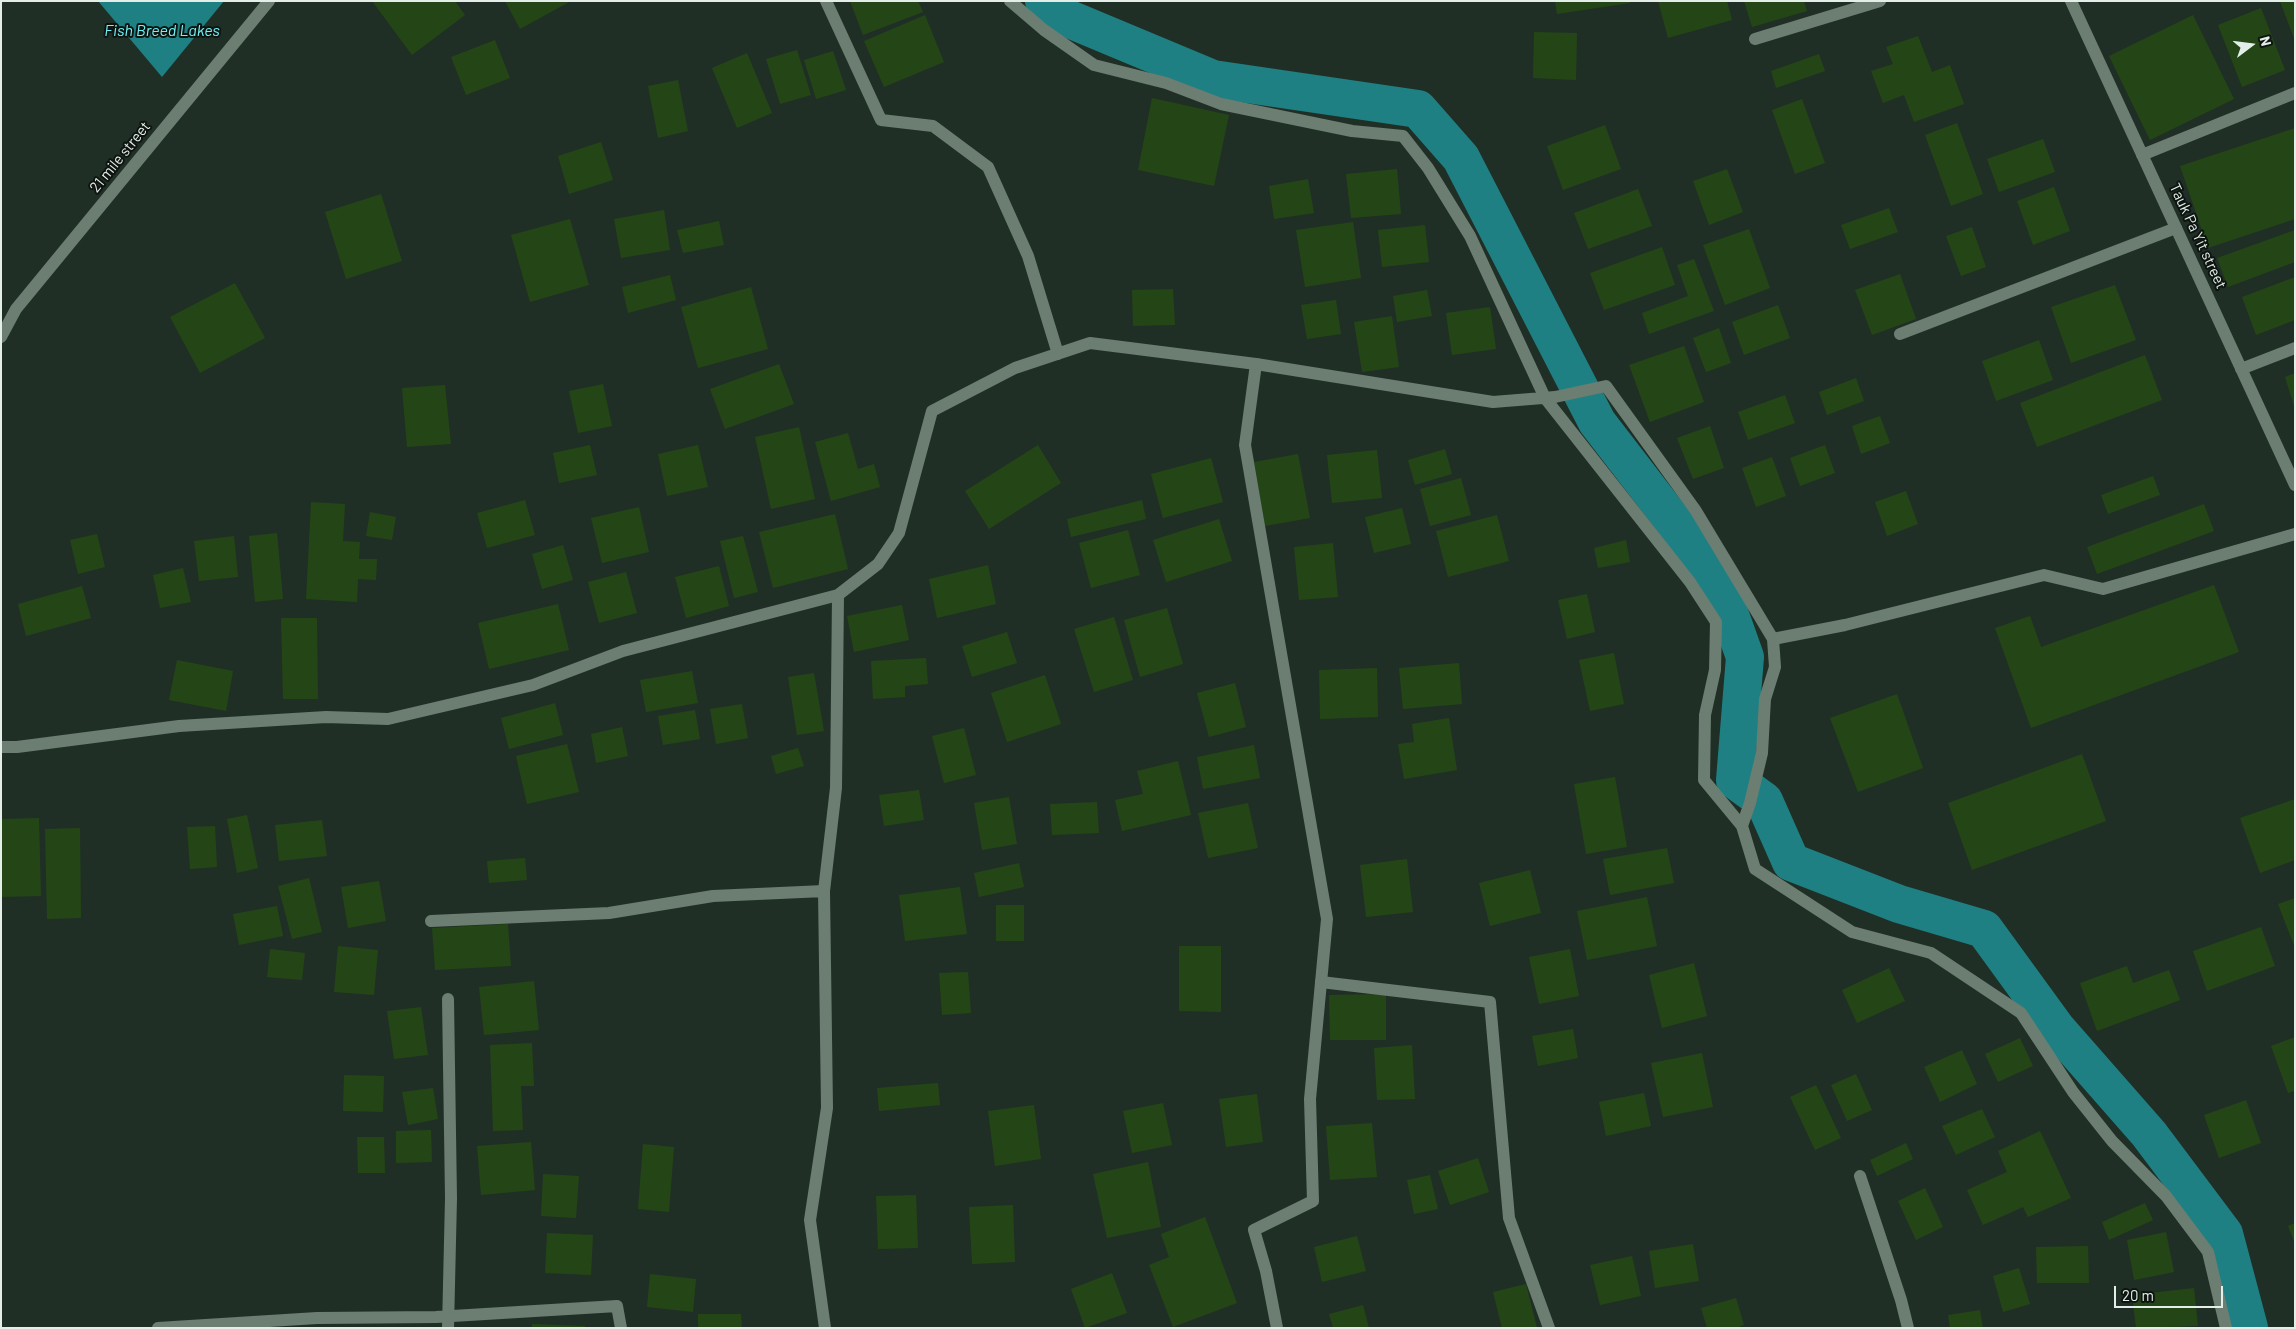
<!DOCTYPE html>
<style>
body{margin:0}
#map{position:relative;width:2296px;height:1329px;overflow:hidden;background:#202f26;font-family:Barlow,sans-serif}
canvas{display:block}
.frame{position:absolute;inset:0;border:2px solid #e4eee8;pointer-events:none}
.north{position:absolute;left:2226px;top:20px;width:50px;height:50px;-webkit-text-stroke:4px #0e1511;paint-order:stroke;rotate:75deg;font-size:14px;font-weight:700;line-height:20px;text-align:center;color:#e4eee8}
.north::after{content:'';display:block;margin:auto;width:18px;height:22px;background:#e4eee8;clip-path:polygon(50% 0,100% 100%,50% 72%,0 100%)}
.scale{position:absolute;left:2114px;top:1286px;width:109px;height:22px;box-sizing:border-box;border:2px solid #e4eee8;border-top:0;padding-left:6px;font-size:15px;line-height:18px;white-space:nowrap;color:#e4eee8;-webkit-text-stroke:4px #0e1511;paint-order:stroke}
</style>
<div id="map">
<canvas width="2296" height="1329"></canvas>
<div class="frame"></div>
<div class="north">N</div>
<div class="scale">20 m</div>
</div>
<script>
const context = document.querySelector('canvas').getContext('2d');
context.lineJoin = 'round';
function fillPath(path, color) {
  context.fillStyle = color;
  context.fill(path, 'evenodd');
}
function toPath(rows) {
  const path = new Path2D();
  for (const r of rows) {
    path.moveTo(r[0], r[1]);
    for (let i = 2; i < r.length; i += 2) path.lineTo(r[i], r[i + 1]);
  }
  return path;
}
function trace(path, color, width, dash) {
  context.strokeStyle = color;
  context.lineWidth = width;
  context.lineCap = dash ? 'butt' : 'round';
  context.setLineDash(dash || []);
  context.stroke(path);
}
function drawText(font, color, halo, rows, align = 'center') {
  context.font = font + ' Barlow,sans-serif';
  context.lineWidth = 4;
  context.setLineDash([]);
  context.textBaseline = 'middle';
  context.strokeStyle = halo;
  context.fillStyle = color;
  for (const [text, x, y, turn = 0] of rows) {
    context.save();
    context.translate(x, y);
    context.rotate((+turn || 0) * Math.PI / 180);
    context.textAlign = isNaN(turn) ? turn : align;
    if (halo) context.strokeText(text, 0, 0);
    context.fillText(text, 0, 0);
    context.restore();
  }
}
fillPath(toPath([
 [98,1,224,1,162,77]
]), '#1f8083');
trace(toPath([
 [1044,1,1062,16,1213,79,1418,109,1461,158,1597,422,1717,578,1745,657,1735,780,1764,801,1791,862,1899,904,1984,929,2056,1028,2149,1134,2224,1234,2249,1328]
]), '#1f8083', 38);
fillPath(toPath([
 [372,1,455,1,465,15,412,55],
 [505,1,571,1,520,29],
 [850,1,918,1,923,12,863,35],
 [1555,1,1630,1,1630,3,1557,14],
 [1658,1,1727,1,1732,20,1668,38],
 [1744,1,1804,1,1807,11,1752,27],
 [2280,1,2295,1,2295,41],
 [2261,8,2285,70,2242,87,2218,25],
 [925,15,944,62,884,87,864,41],
 [2193,15,2234,99,2150,140,2109,56],
 [1534,32,1577,33,1576,80,1533,78],
 [1918,36,1932,72,1950,65,1964,104,1914,122,1904,95,1883,103,1871,71,1893,64,1886,47],
 [495,40,510,78,466,95,451,57],
 [797,50,811,95,780,104,766,59],
 [833,51,846,90,816,99,804,60],
 [747,53,772,113,737,128,712,68],
 [1819,54,1825,71,1776,88,1771,71],
 [678,80,688,131,658,138,648,86],
 [1152,98,1229,115,1214,186,1138,170],
 [1802,99,1825,163,1795,174,1772,110],
 [1957,123,1983,194,1951,206,1925,135],
 [1605,125,1621,169,1563,190,1547,146],
 [2295,128,2295,219,2208,248,2180,166],
 [2043,139,2055,172,1999,192,1987,159],
 [601,142,613,180,569,194,558,156],
 [1397,169,1401,214,1351,218,1346,174],
 [1727,169,1743,212,1709,225,1693,181],
 [1308,179,1314,213,1274,219,1269,186],
 [2054,187,2070,231,2033,245,2017,201],
 [1638,189,1652,226,1588,249,1574,213],
 [381,194,402,261,346,279,325,212],
 [1889,208,1898,232,1850,249,1841,225],
 [664,210,670,250,621,258,614,219],
 [570,219,589,285,530,302,511,235],
 [719,221,724,245,683,253,677,230],
 [1353,222,1361,278,1305,287,1296,230],
 [1425,225,1429,262,1382,267,1378,230],
 [1972,227,1986,267,1961,276,1946,236],
 [1749,229,1770,288,1725,305,1703,245],
 [2295,230,2295,262,2228,287,2217,258],
 [1662,247,1675,285,1604,310,1590,273],
 [1694,259,1714,311,1649,334,1642,313,1688,296,1677,265],
 [1900,274,1916,319,1872,335,1855,290],
 [670,275,676,300,628,313,622,287],
 [2295,277,2295,320,2256,335,2242,297],
 [235,283,265,338,200,373,170,317],
 [2115,285,2136,340,2071,363,2051,307],
 [751,287,768,349,698,368,681,307],
 [1173,289,1175,325,1133,326,1132,290],
 [1427,290,1432,316,1397,322,1393,296],
 [1336,300,1341,334,1307,339,1301,305],
 [1778,305,1790,338,1744,355,1732,322],
 [1490,307,1496,349,1452,355,1446,313],
 [1392,316,1399,367,1362,372,1354,322],
 [1719,328,1731,363,1706,372,1693,338],
 [2039,340,2053,380,1996,401,1982,361],
 [1684,346,1704,402,1650,422,1629,365],
 [2145,355,2162,400,2037,447,2020,403],
 [779,364,794,404,725,429,710,389],
 [2295,373,2295,406,2294,406,2285,377],
 [1856,378,1864,401,1827,415,1819,392],
 [603,384,612,426,578,433,569,391],
 [445,385,451,444,407,447,402,388],
 [1785,395,1795,423,1748,440,1738,412],
 [1880,416,1890,443,1861,454,1852,426],
 [1710,426,1724,468,1693,479,1677,438],
 [799,427,815,499,771,509,755,437],
 [848,433,858,469,874,464,880,487,831,501,815,442],
 [590,445,597,475,559,483,553,453],
 [698,445,708,487,667,496,658,454],
 [1038,445,1061,483,989,529,965,491],
 [1825,445,1835,473,1800,486,1790,458],
 [1445,449,1452,474,1415,485,1408,460],
 [1377,450,1382,498,1332,503,1327,455],
 [1298,454,1310,518,1265,526,1254,462],
 [1772,457,1786,496,1756,507,1742,468],
 [1211,458,1223,502,1163,518,1151,474],
 [2153,476,2160,495,2108,514,2101,495],
 [1461,478,1471,515,1430,526,1420,489],
 [1906,491,1918,524,1887,536,1875,502],
 [525,500,535,535,487,548,477,513],
 [1142,500,1146,519,1071,537,1067,519],
 [311,502,345,504,343,541,360,542,359,559,377,559,376,580,358,579,357,602,306,599],
 [2204,504,2214,531,2097,574,2087,547],
 [639,507,649,552,602,563,591,518],
 [1402,508,1411,544,1374,553,1365,517],
 [370,512,396,517,392,540,366,536],
 [835,514,848,569,773,588,759,532],
 [1497,515,1509,561,1448,577,1436,531],
 [1219,519,1232,561,1166,582,1153,540],
 [1128,530,1140,575,1091,588,1079,543],
 [277,533,283,599,255,602,249,536],
 [97,534,105,567,78,574,70,540],
 [234,536,238,577,199,581,194,541],
 [743,536,758,592,734,598,720,541],
 [1626,540,1630,562,1598,568,1594,548],
 [1333,543,1338,597,1299,600,1294,547],
 [563,545,573,580,542,589,532,554],
 [988,565,996,604,937,618,929,579],
 [719,566,729,606,686,618,675,577],
 [183,568,191,602,160,608,153,575],
 [626,572,637,613,599,623,588,582],
 [2214,585,2239,652,2031,728,1995,628,2030,616,2041,647],
 [82,586,91,618,26,636,18,604],
 [1587,594,1595,632,1567,639,1558,600],
 [558,604,569,650,489,669,478,623],
 [902,605,909,640,854,652,847,616],
 [1167,608,1183,664,1140,677,1124,620],
 [1114,617,1133,680,1094,692,1074,629],
 [281,618,317,618,318,699,283,699],
 [1007,632,1017,663,972,677,962,646],
 [1614,653,1624,704,1590,711,1579,660],
 [926,658,928,684,905,686,905,697,873,699,871,661],
 [177,660,233,671,226,711,169,700],
 [1459,663,1462,704,1403,709,1399,668],
 [1377,668,1378,717,1320,719,1319,670],
 [692,671,698,703,646,712,640,680],
 [814,673,824,731,797,735,788,677],
 [1045,675,1061,724,1007,742,991,693],
 [1235,683,1246,727,1209,737,1197,693],
 [1897,694,1923,768,1858,792,1830,718],
 [555,703,563,735,509,749,501,718],
 [742,704,748,738,716,744,710,709],
 [695,710,700,739,663,745,658,716],
 [1449,718,1457,770,1404,779,1398,744,1414,742,1412,724],
 [622,727,628,756,596,763,591,734],
 [964,728,976,775,944,783,932,736],
 [567,744,579,792,527,804,516,756],
 [1254,745,1260,778,1203,789,1197,757],
 [798,748,804,766,776,774,771,756],
 [2082,754,2106,821,1972,870,1948,803],
 [1178,761,1191,815,1122,831,1115,800,1143,794,1137,771],
 [1615,777,1627,847,1586,854,1574,784],
 [919,790,924,820,884,826,879,795],
 [1009,797,1017,844,982,850,974,803],
 [2295,799,2295,860,2260,873,2240,818],
 [1097,802,1099,833,1052,835,1050,804],
 [1248,803,1258,848,1208,858,1198,813],
 [247,815,258,868,237,873,227,819],
 [39,818,41,896,1,897,1,819],
 [322,820,327,856,279,861,275,825],
 [215,826,217,867,190,869,187,827],
 [80,828,81,918,47,919,45,829],
 [1667,848,1674,883,1610,895,1603,859],
 [525,858,527,880,489,883,487,861],
 [1407,859,1413,912,1366,917,1360,865],
 [1019,863,1024,887,979,897,974,873],
 [1530,870,1541,913,1490,926,1479,883],
 [309,878,322,932,292,939,278,886],
 [379,881,386,921,348,928,341,887],
 [960,887,967,934,905,941,899,895],
 [1647,897,1657,946,1587,960,1577,911],
 [2295,898,2295,948,2278,904],
 [996,905,1024,905,1024,941,996,941],
 [277,906,283,936,239,945,233,914],
 [508,924,511,966,435,970,432,928],
 [2261,927,2275,966,2207,991,2193,951],
 [338,946,378,950,374,995,334,992],
 [1179,946,1221,946,1221,1012,1179,1011],
 [270,949,305,953,302,980,267,977],
 [1570,949,1579,996,1539,1004,1529,957],
 [1694,963,1707,1016,1662,1028,1649,975],
 [2127,966,2133,983,2169,970,2180,1000,2097,1031,2080,983],
 [1889,968,1905,1001,1857,1023,1842,990],
 [968,972,971,1013,942,1015,939,973],
 [534,981,539,1030,484,1035,479,987],
 [1386,994,1386,1040,1330,1040,1329,995],
 [421,1007,428,1055,394,1059,387,1011],
 [1573,1029,1578,1058,1538,1066,1532,1036],
 [2295,1037,2295,1091,2288,1093,2271,1046],
 [2020,1038,2033,1066,1998,1082,1985,1054],
 [532,1043,534,1086,521,1086,523,1130,493,1131,490,1045],
 [1412,1045,1415,1099,1377,1100,1374,1048],
 [1962,1050,1977,1084,1940,1102,1924,1067],
 [1702,1053,1713,1107,1663,1117,1651,1063],
 [1856,1074,1872,1110,1847,1121,1831,1085],
 [344,1075,384,1076,383,1112,343,1111],
 [938,1083,940,1105,879,1111,877,1088],
 [1816,1085,1841,1138,1815,1150,1790,1097],
 [433,1088,438,1119,408,1125,402,1092],
 [1644,1093,1651,1126,1606,1136,1599,1102],
 [1257,1094,1263,1142,1226,1147,1219,1099],
 [2246,1100,2261,1143,2219,1158,2204,1115],
 [1163,1103,1172,1145,1132,1153,1123,1111],
 [1034,1105,1041,1159,995,1166,988,1111],
 [1982,1109,1995,1137,1956,1155,1942,1126],
 [1372,1123,1377,1177,1330,1180,1326,1126],
 [431,1130,432,1162,396,1163,396,1131],
 [2040,1131,2071,1198,2028,1217,2023,1207,1983,1225,1967,1190,2007,1172,1998,1151],
 [357,1137,384,1137,385,1173,358,1173],
 [531,1142,535,1190,481,1195,477,1146],
 [1906,1143,1913,1159,1877,1176,1870,1160],
 [643,1144,674,1147,669,1212,638,1209],
 [1478,1158,1489,1192,1450,1205,1438,1171],
 [1148,1162,1161,1227,1107,1238,1093,1174],
 [543,1174,579,1176,576,1218,541,1216],
 [1430,1175,1438,1209,1414,1214,1407,1180],
 [1925,1188,1943,1227,1916,1240,1898,1201],
 [916,1195,918,1248,878,1249,876,1196],
 [2145,1203,2153,1220,2109,1240,2102,1222],
 [1013,1205,1015,1262,972,1264,969,1207],
 [1205,1217,1237,1303,1173,1327,1149,1265,1169,1257,1161,1234],
 [2295,1223,2295,1244,2288,1226],
 [2166,1232,2174,1272,2134,1280,2127,1240],
 [547,1233,593,1235,591,1275,545,1273],
 [1357,1236,1366,1271,1322,1282,1314,1247],
 [1693,1244,1699,1281,1655,1288,1649,1251],
 [2088,1246,2089,1283,2037,1283,2036,1247],
 [1632,1256,1641,1296,1600,1305,1590,1265],
 [2019,1268,2030,1304,2003,1312,1993,1276],
 [1112,1273,1127,1313,1085,1328,1071,1289],
 [650,1274,696,1279,693,1312,647,1307],
 [1526,1284,1537,1328,1502,1328,1493,1292],
 [2194,1288,2198,1326,2136,1328,2132,1295],
 [1736,1298,1744,1325,1736,1328,1707,1328,1701,1308],
 [1363,1305,1369,1328,1333,1328,1329,1314],
 [1980,1310,1983,1328,1950,1328,1948,1315],
 [698,1314,741,1314,742,1328,698,1328],
 [532,1324,585,1326,585,1328,532,1328]
]), '#244616');
trace(toPath([
 [1755,39,1880,1],
 [1900,334,2176,228],
 [1321,982,1490,1002,1509,1218,1549,1328],
 [1860,1176,1901,1300,1908,1328]
]), '#6c7d72', 12);
trace(toPath([
 [1256,364,1245,445,1327,919,1310,1099,1313,1201,1254,1230,1266,1271,1277,1328]
]), '#6c7d72', 12);
trace(toPath([
 [826,1,881,120,933,126,988,167,1028,256,1058,354],
 [1010,1,1044,30,1094,65,1166,83,1221,104,1352,131,1403,136,1428,168,1470,236,1545,398,1690,582,1716,622,1715,670,1705,715,1704,780,1742,826,1755,869,1852,932,1931,953,2021,1013,2073,1092,2112,1141,2166,1196,2208,1252,2226,1328],
 [2071,1,2295,485],
 [2142,155,2295,93],
 [2241,369,2295,348],
 [1,747,17,747,179,726,326,717,388,719,533,685,623,651,838,595,878,564,899,533,932,411,1015,368,1090,343,1256,364,1493,402,1555,397,1606,386,1696,511,1773,639,1845,625,2044,575,2103,589,2295,534],
 [1742,826,1750,803,1762,753,1765,699,1775,667,1773,639],
 [431,921,609,913,713,896,824,891],
 [448,999,451,1198,448,1328],
 [158,1328,317,1318,436,1317,617,1306,621,1328],
 [825,1328,810,1220,827,1108,824,891,836,788,838,595]
]), '#6c7d72', 12);
trace(toPath([
 [1,337,16,309,269,1]
]), '#6c7d72', 12);
drawText('15px', '#e4eee8', '#0e1511', [
 ["21 mile street",120,157,-51],
 ["Tauk Pa Yit street",2198,236,65]
]);
drawText('italic 16px', '#71f3f8', '#0e1511', [
 ["Fish Breed Lakes",162,31]
]);
</script>
